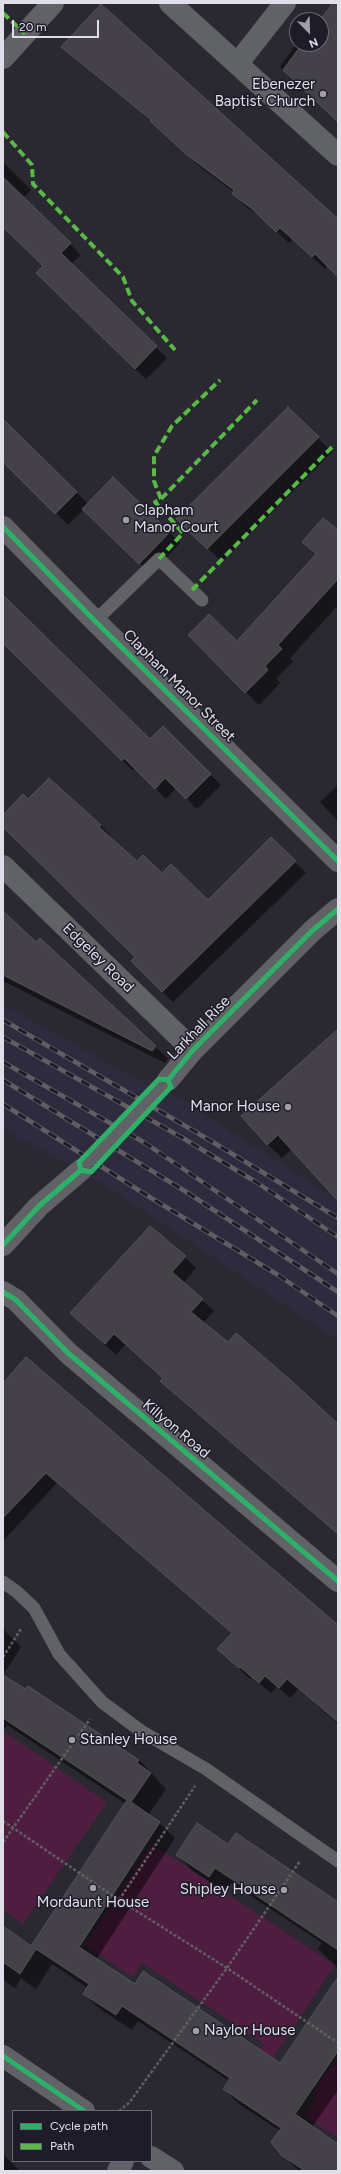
<!DOCTYPE html>
<style>
body{margin:0}
#map{position:relative;width:341px;height:2174px;overflow:hidden;background:#2a2830;font-family:Figtree,sans-serif}
canvas{display:block}
.frame{position:absolute;inset:0;border:4px solid #e0dfe9;pointer-events:none}
.legend{position:absolute;left:12px;top:2110px;width:140px;height:52px;box-sizing:border-box;background:#1f1c2a;border:1px solid #6c6a76;margin:0;padding:5px 7px;list-style:none;font-size:12px;color:#e0dfe9}
.legend li{display:flex;align-items:center;gap:8px;height:20px}
.legend b{width:20px;border:1px solid #6c6a76}
.north{position:absolute;left:289px;top:12px;width:40px;height:40px;box-sizing:border-box;background:#1f1c2a;border:1px solid #6c6a76;border-radius:50%;rotate:157deg;font-size:11px;font-weight:700;line-height:16px;text-align:center;color:#e0dfe9}
.north::after{content:'';display:block;margin:auto;width:14px;height:18px;background:#a09fa8;clip-path:polygon(50% 0,100% 100%,50% 72%,0 100%)}
.scale{position:absolute;left:12px;top:20px;width:87px;height:18px;box-sizing:border-box;border:2px solid #e0dfe9;border-top:0;padding-left:5px;font-size:12px;line-height:14px;white-space:nowrap;color:#e0dfe9;-webkit-text-stroke:3px #1f1c2a;paint-order:stroke}
</style>
<div id="map">
<canvas width="341" height="2174"></canvas>
<div class="frame"></div>
<ul class="legend">
<li><b style="height:5px;background:#2db169"></b>Cycle path</li>
<li><b style="height:5px;background:#58b947"></b>Path</li>
</ul>
<div class="north">N</div>
<div class="scale">20 m</div>
</div>
<script>
const context = document.querySelector('canvas').getContext('2d');
context.lineJoin = 'round';
function fillPath(path, color) {
  context.fillStyle = color;
  context.fill(path, 'evenodd');
}
function toPath(rows) {
  const path = new Path2D();
  for (const r of rows) {
    path.moveTo(r[0], r[1]);
    for (let i = 2; i < r.length; i += 2) path.lineTo(r[i], r[i + 1]);
  }
  return path;
}
function trace(path, color, width, dash) {
  context.strokeStyle = color;
  context.lineWidth = width;
  context.lineCap = dash ? 'butt' : 'round';
  context.setLineDash(dash || []);
  context.stroke(path);
}
function drawText(font, color, halo, rows, align = 'center') {
  context.font = font + ' Figtree,sans-serif';
  context.lineWidth = 3;
  context.setLineDash([]);
  context.textBaseline = 'middle';
  context.strokeStyle = halo;
  context.fillStyle = color;
  for (const [text, x, y, turn = 0] of rows) {
    context.save();
    context.translate(x, y);
    context.rotate((+turn || 0) * Math.PI / 180);
    context.textAlign = isNaN(turn) ? turn : align;
    if (halo) context.strokeText(text, 0, 0);
    context.fillText(text, 0, 0);
    context.restore();
  }
}
fillPath(toPath([
 [3,1004,136,1079,180,1098,338,1201,338,1340,102,1184,3,1128]
]), '#2e2b3e');
fillPath(toPath([
 [3,1731,107,1802,23,1924,3,1910],
 [152,1844,335,1965,269,2064,256,2055,264,2044,142,1963,132,1977,85,1945],
 [338,2056,338,2138,305,2116,316,2099,312,2095]
]), '#4f1d40');
fillPath(toPath([
 [334,3,338,3,338,121,280,67,297,43,321,44],
 [63,47,338,220,338,276,327,266,325,269,293,239,289,243,265,220,245,206,233,194,234,192,200,167,151,121,75,59],
 [3,162,31,190,23,198,81,255,71,264,167,358,146,379,48,284,44,266,3,226],
 [288,408,332,452,222,562,178,519],
 [3,420,88,504,169,532,180,543,151,574,84,509,68,525,3,460],
 [338,533,338,605,290,658,293,662,276,679,280,683,259,705,189,635,237,642,316,555,303,542],
 [3,597,150,741,163,728,221,785,197,809,176,788,166,799,135,768,133,771,3,642],
 [49,779,101,825,111,836,110,837,137,862,162,874,208,902,271,838,306,873,173,1002,133,962,137,957,3,826,3,817,28,800],
 [338,785,338,821,320,802],
 [3,911,36,943,155,1046,168,1059,165,1063,3,981],
 [338,1030,338,1198,292,1149,282,1158,267,1144],
 [185,1257,196,1268,183,1283,214,1311,203,1323,338,1425,338,1533,173,1392,162,1381,164,1379,126,1344,116,1355,71,1313],
 [3,1385,338,1627,338,1724,298,1689,290,1698,277,1686,271,1693,252,1677,250,1679,219,1649,233,1634,57,1483,3,1541],
 [3,1629,21,1647,3,1675],
 [3,1676,139,1760,166,1789,148,1815,159,1823,175,1838,96,1960,135,1986,280,2064,338,1979,338,2090,312,2127,338,2145,338,2171,298,2170,281,2154,280,2131,239,2104,224,2089,229,2081,138,2021,132,2030,100,2009,84,1994,88,1988,52,1964,36,1989,21,1978,15,1988,3,1980,3,1927,32,1947,126,1804,7,1725,3,1731],
 [229,1845,338,1903,338,1968,318,1949,322,1943,231,1883,225,1892,193,1871,177,1855],
 [3,2155,5,2156,20,2171,3,2171]
]), '#0007');
const building = toPath([
 [333,3,338,3,338,122,283,70,302,44,321,44,320,20,333,3],
 [101,4,338,219,338,277,315,254,312,257,280,228,276,232,251,208,232,194,234,190,187,155,150,121,151,120,61,47,101,4],
 [3,177,71,243,61,253,157,346,135,369,36,273,43,266,3,227,3,177],
 [288,407,319,437,207,549,176,519,288,407],
 [3,419,77,492,55,514,3,462,3,419],
 [113,477,170,532,139,564,82,509,113,477],
 [323,518,338,530,338,579,278,645,282,649,265,666,268,670,245,693,188,635,209,614,237,641,316,554,302,542,323,518],
 [3,595,150,739,163,726,211,774,186,799,165,778,155,789,124,758,122,761,3,643,3,595],
 [49,778,101,825,99,827,137,861,143,855,162,873,171,864,208,900,271,837,296,861,162,992,131,961,135,957,3,827,3,815,23,794,28,799,49,778],
 [3,911,36,942,40,938,156,1046,152,1051,3,975,3,911],
 [338,1029,338,1201,278,1135,267,1145,241,1116,338,1029],
 [150,1226,186,1256,172,1272,203,1299,191,1312,228,1342,236,1333,295,1384,338,1424,338,1534,160,1381,163,1378,114,1334,105,1344,70,1313,150,1226],
 [26,1357,338,1625,338,1722,287,1679,279,1688,265,1676,259,1683,240,1667,239,1668,217,1649,232,1633,46,1473,3,1518,3,1383,26,1357],
 [3,1675,25,1689,28,1686,139,1760,137,1763,151,1773,131,1802,160,1822,79,1947,135,1984,143,1971,280,2063,338,1977,338,2051,295,2114,338,2144,338,2171,305,2171,281,2155,271,2142,281,2128,223,2089,230,2078,122,2006,116,2015,83,1994,89,1984,36,1949,20,1974,3,1962,3,1926,31,1946,127,1800,3,1718,3,1675],
 [197,1823,228,1844,236,1833,338,1902,338,1950,215,1868,209,1877,176,1855,197,1823]
]);
fillPath(building, '#444248');
trace(building, '#555259', 1);
trace(toPath([
 [3,1657,21,1629],
 [3,1821,119,1900,227,1968,338,2043],
 [3,1842,90,1719],
 [119,1900,195,1786],
 [119,2111,129,2103,227,1968,300,1861]
]), '#605f63', 2.5, [3, 2]);
trace(toPath([
 [95,621,159,559,202,600],
 [3,1582,17,1592,34,1608,59,1654,102,1702,141,1731,206,1769,338,1861]
]), '#616266', 13);
trace(toPath([
 [170,3,338,155],
 [3,58,53,3],
 [238,63,285,3],
 [3,527,95,621,338,861],
 [3,866,193,1050],
 [168,1080,193,1050,312,931,338,909],
 [3,1245,39,1206,81,1170],
 [3,1292,16,1300,68,1353,338,1581],
 [3,2056,84,2111],
 [151,2157,173,2171],
 [118,2171,123,2161]
]), '#616266', 22);
const rail = toPath([
 [3,1020,206,1138,338,1218],
 [3,1037,181,1137,256,1182,338,1237],
 [3,1062,145,1143,338,1274],
 [3,1080,188,1193,338,1292],
 [3,1104,143,1193,278,1275,338,1316]
]);
trace(rail, '#5f5f63', 4.5);
trace(rail, '#1f1c2a', 3, [9]);
trace(toPath([
 [90,1160,168,1080]
]), '#616266', 13);
trace(toPath([
 [3,13,25,34],
 [3,132,32,165,33,184,123,277,132,301,175,350],
 [161,499,154,481,154,456,172,426,220,380],
 [159,559,183,533,155,502,161,499,257,400],
 [192,590,333,446]
]), '#58b947', 4, [8, 4]);
trace(toPath([
 [3,527,95,621,338,861],
 [168,1080,193,1050,312,931,338,909],
 [81,1170,91,1172,171,1087,168,1080],
 [81,1170,79,1162,84,1157,159,1079,168,1080],
 [3,1245,39,1206,81,1170],
 [3,1292,16,1300,68,1353,338,1581],
 [3,2056,84,2111]
]), '#2db169', 5);
for (const [x, y, r, color] of [
 [323,94,4,"#a09fa8"],
 [126,520,4,"#a09fa8"],
 [288,1107,4,"#a09fa8"],
 [72,1740,4,"#a09fa8"],
 [93,1888,4,"#a09fa8"],
 [284,1890,4,"#a09fa8"],
 [196,2031,4,"#a09fa8"]
]) {
  const dot = new Path2D();
  dot.arc(x, y, r, 0, 2 * Math.PI);
  context.fillStyle = color;
  context.fill(dot);
  trace(dot, '#1f1c2a', 1.5);
}
drawText('15px', '#e0dfe9', '#1f1c2a', [
 ["Ebenezer",315,85],
 ["Baptist Church",315,102],
 ["Clapham",134,511,"left"],
 ["Manor Court",134,528,"left"],
 ["Manor House",280,1107],
 ["Stanley House",80,1740,"left"],
 ["Shipley House",276,1890],
 ["Mordaunt House",93,1903,"center"],
 ["Naylor House",204,2031,"left"]
], 'right');
drawText('15px', '#e0dfe9', '#1f1c2a', [
 ["Clapham Manor Street",179,686,45],
 ["Edgeley Road",98,958,44],
 ["Larkhall Rise",199,1028,-46],
 ["Killyon Road",176,1429,40]
]);
</script>
